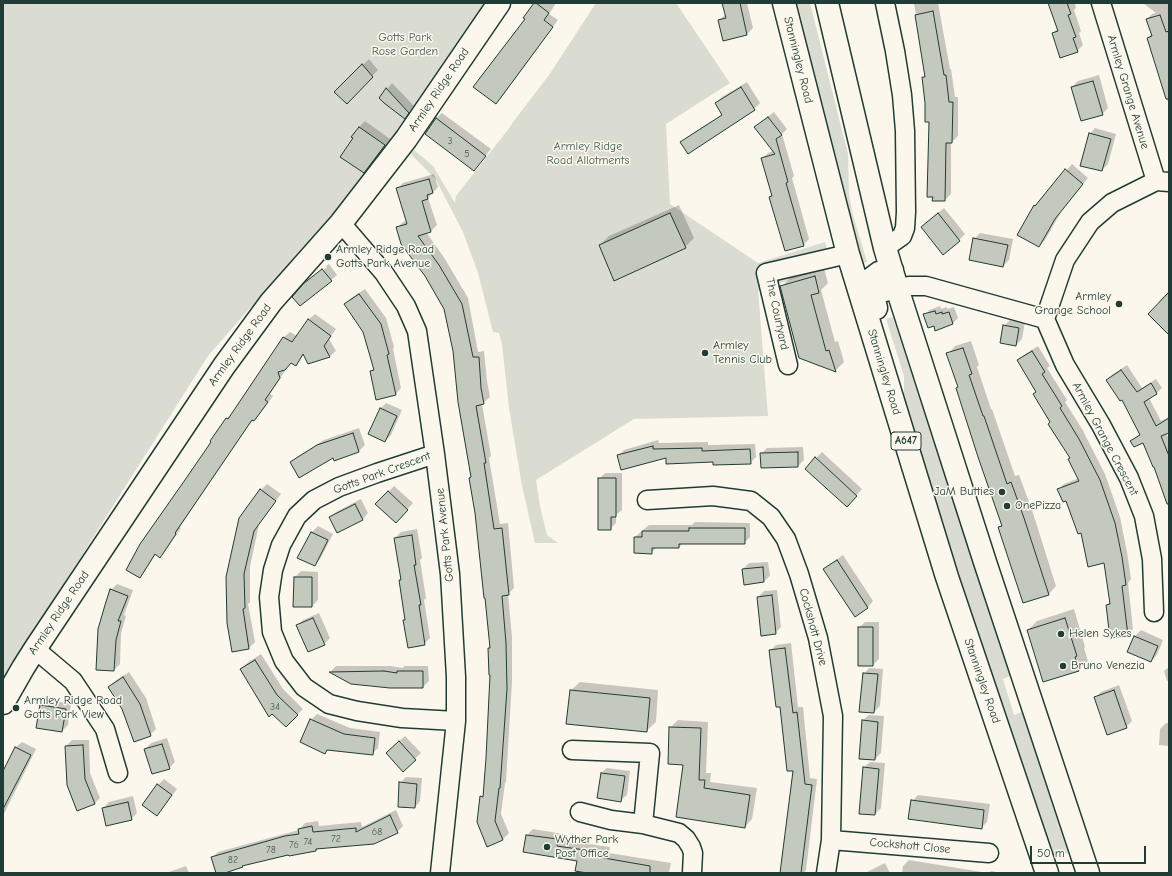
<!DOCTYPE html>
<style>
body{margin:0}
#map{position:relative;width:1172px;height:876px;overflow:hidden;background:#fbf7ec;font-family:"Comic Neue",sans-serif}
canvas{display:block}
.frame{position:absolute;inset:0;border:4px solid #1f3d34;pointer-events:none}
.scale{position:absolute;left:1030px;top:846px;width:116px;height:18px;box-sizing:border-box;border:2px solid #1f3d34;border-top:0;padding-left:5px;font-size:12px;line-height:14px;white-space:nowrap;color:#1f3d34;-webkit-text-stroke:3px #fbf7ec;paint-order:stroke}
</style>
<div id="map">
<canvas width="1172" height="876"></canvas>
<div class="frame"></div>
<div class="scale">50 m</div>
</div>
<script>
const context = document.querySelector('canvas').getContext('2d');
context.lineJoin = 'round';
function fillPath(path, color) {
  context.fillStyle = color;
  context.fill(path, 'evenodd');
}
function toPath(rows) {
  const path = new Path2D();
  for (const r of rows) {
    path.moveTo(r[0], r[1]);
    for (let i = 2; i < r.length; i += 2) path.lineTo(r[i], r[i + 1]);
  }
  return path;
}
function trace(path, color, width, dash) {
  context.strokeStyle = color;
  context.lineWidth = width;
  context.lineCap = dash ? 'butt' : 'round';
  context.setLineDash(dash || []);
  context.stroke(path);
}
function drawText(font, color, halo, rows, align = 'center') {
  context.font = font + ' "Comic Neue",sans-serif';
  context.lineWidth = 3;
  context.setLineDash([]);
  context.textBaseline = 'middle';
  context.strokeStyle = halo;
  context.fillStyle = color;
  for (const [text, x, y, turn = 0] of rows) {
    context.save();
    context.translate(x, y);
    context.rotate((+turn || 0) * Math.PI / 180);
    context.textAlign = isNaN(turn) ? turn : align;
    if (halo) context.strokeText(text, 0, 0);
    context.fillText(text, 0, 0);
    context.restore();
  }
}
fillPath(toPath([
 [3,3,485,3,384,150,334,212,208,356,3,680],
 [596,3,676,3,730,83,666,124,670,204,758,263,825,242,832,267,758,290,768,416,634,419,536,480,540,506,547,535,558,543,535,543,522,486,509,408,502,345,499,333,493,332,478,273,463,232,436,180,411,154,414,150,433,166,455,203,456,196,510,127,513,122,549,75],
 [793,3,810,3,848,154,849,195,853,215,867,262,859,264],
 [893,317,1010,676,1003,679,1014,715,1022,712,1068,853,1051,859,904,408,904,376,886,319]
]), '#dbdcd1');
fillPath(toPath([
 [535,3,556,3,549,14,558,20,502,97,496,103,526,19],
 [723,3,747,3,753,28,747,34,724,40,719,20,726,14],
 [914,3,938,3,950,69,951,69,955,97,958,97,958,136,951,143,951,194,945,200,926,103,923,78,926,75],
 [1049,3,1075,3,1076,8,1074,10,1081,31,1079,33,1083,45,1077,51,1053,33,1058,28],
 [1143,3,1169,3,1169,101,1167,101,1148,38,1152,34,1147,19,1152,14,1156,13],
 [369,59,378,70,347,102,336,92],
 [1099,75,1108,108,1102,114,1072,87,1078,81],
 [747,82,760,103,754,109,681,143,687,137,723,114,716,103,722,97],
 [392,83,414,106,405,117,380,98],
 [774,112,787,129,782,134,794,176,792,178,809,239,803,245,771,197,772,195,762,159,768,153,773,151,756,127,762,121],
 [442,113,491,149,474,170,426,133,436,118],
 [365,121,390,139,369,166,364,172,355,138,353,137,359,127],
 [1095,128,1116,134,1108,164,1102,170,1090,134],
 [1072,164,1088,178,1061,212,1045,240,1039,246,1035,206],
 [434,174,438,187,428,198,437,225,431,231,426,232,445,259,468,298,478,352,484,351,487,381,490,397,482,404,491,456,489,458,500,524,508,523,514,588,508,594,512,637,512,682,506,782,505,783,501,814,509,833,503,839,488,845,481,797,484,794,492,674,491,647,476,513,470,478,472,476,454,350,445,309,397,228,403,222,407,221,397,189,403,183],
 [679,205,694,238,685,247,600,245,609,236],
 [944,208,965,234,959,240,928,222],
 [980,233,1013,239,1009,260,1003,266,974,239],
 [329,264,337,275,331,280,304,285,327,267,326,266],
 [824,268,828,283,821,290,835,342,838,341,844,362,835,371,781,287,790,278],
 [365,289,386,318,394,347,393,349,401,388,396,394,371,371,375,368,364,331,345,304,351,298],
 [1169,291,1169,326,1159,301],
 [940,306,941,309,947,307,947,309,954,307,958,318,953,323,936,329,934,325,924,315,930,310],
 [315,314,336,329,329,339,336,351,330,356,308,363,304,354,295,365,292,362,285,369,285,371,270,394,273,396,260,414,254,420,253,419,180,527,181,528,166,550,160,556,156,554,145,571,139,577,212,441,211,441,227,418,233,412,233,413,284,337,290,332,297,336,309,319],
 [1010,320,1025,322,1022,339,1016,345,1004,326],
 [971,341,979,365,977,367,991,409,992,409,1015,476,1019,475,1032,510,1056,586,1049,594,1024,602,1000,527,1002,525,948,354,955,346],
 [1038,346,1050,366,1047,368,1067,400,1065,402,1084,432,1084,433,1105,474,1120,517,1127,552,1131,579,1128,583,1133,629,1128,635,1107,605,1111,601,1105,562,1081,532,1067,500,1059,489,1064,484,1079,478,1071,458,1051,422,1037,392,1018,360,1024,355],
 [1127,365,1142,388,1156,379,1162,388,1157,393,1149,398,1161,421,1169,417,1169,432,1166,433,1169,439,1169,509,1155,465,1144,442,1132,441,1140,434,1122,399,1107,380,1112,375],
 [386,403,402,410,391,435,385,441,380,409],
 [359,428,365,445,359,451,334,459,333,456,291,463,297,457,324,440],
 [658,440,659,443,708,442,708,445,755,444,756,457,750,463,714,461,666,457,618,456,624,450],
 [803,447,804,460,798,466,761,454,767,448],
 [822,452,862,489,852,500,816,458],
 [605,473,622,473,622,510,616,515,616,523,610,529,599,479],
 [267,484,281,494,259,524,250,567,250,602,248,604,255,642,249,648,233,651,240,519,261,490],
 [394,486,413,503,401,516,377,504],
 [361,499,368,513,363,519,337,532,330,517,336,512],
 [695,522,750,523,750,537,744,543,683,543,679,547,657,547,652,552,635,537,649,525,692,525],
 [318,526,333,534,320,559,315,565,299,557,312,532],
 [417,529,422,558,420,560,426,598,424,600,430,638,424,644,404,621,406,619,400,580,402,579,395,538,401,532],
 [843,555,873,601,868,607,855,615,824,569,830,564],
 [768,562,770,576,764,581,743,569,749,563],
 [301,571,318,572,318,600,312,606,295,577],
 [117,584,133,590,124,615,126,616,121,633,120,664,114,670,111,590],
 [777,590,781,627,775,633,758,597,764,591],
 [1074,609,1085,647,1084,648,1088,661,1079,670,1044,681,1028,630,1037,621],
 [319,613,330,638,324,644,297,626,303,620],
 [865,622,879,622,879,659,873,665,859,665,859,628],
 [1141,630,1163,640,1157,655,1151,661,1129,652,1135,636],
 [791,643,798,707,803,707,810,778,817,779,806,870,804,873,781,873,794,770,770,651,776,645],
 [261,654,283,689,303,709,286,726,272,712,241,669,247,663],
 [336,666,391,666,403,668,404,666,428,666,429,681,423,687,352,683,331,671],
 [1169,667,1169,680,1167,681,1164,671],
 [869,668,883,669,880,706,874,712,864,674],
 [129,672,146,698,156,729,150,735,123,709,109,687,115,681],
 [580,682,658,690,656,722,646,731,570,691],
 [1119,685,1132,721,1126,727,1095,698,1101,692],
 [47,699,71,704,68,725,62,731,41,705],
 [317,714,350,728,380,732,378,748,372,754,329,749,325,753,311,720],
 [869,715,884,716,881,753,875,759,863,720],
 [678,720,708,722,706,773,711,773,710,782,757,788,752,819,745,827,677,817,684,764,670,728],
 [1166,723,1169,723,1169,746,1159,745,1160,729],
 [405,736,421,753,403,770,393,747],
 [167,738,175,762,169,768,145,749,151,743],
 [72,740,89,740,90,773,100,798,94,804,66,746],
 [22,742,36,749,3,816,3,773,16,747],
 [870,762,885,763,881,808,875,814,864,767],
 [607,768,630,771,627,795,621,800,601,773],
 [406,777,422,778,420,801,415,807,400,783],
 [164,779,177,789,162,809,157,815,158,785],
 [918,795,990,804,987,822,981,828,912,801],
 [133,796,137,813,131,819,103,808,109,802],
 [396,810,403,826,397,832,244,865,242,866,222,873,217,873,213,857,218,852,299,830,305,823,318,821,319,826,361,822,362,827],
 [533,829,563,834,562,840,610,847,609,853,671,863,669,873,593,873,578,860,527,835],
 [909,860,988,873,902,873,903,866],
 [885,863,890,873,865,873],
 [186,866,189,873,166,873],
 [991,871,1002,873,989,873]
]), '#0003');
const building = toPath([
 [534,3,536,3,549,13,544,20,553,27,496,104,473,87,525,19,523,18,534,3],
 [722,3,740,3,747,35,723,41,718,20,726,18,722,3],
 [1048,3,1067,3,1071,14,1068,15,1076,37,1073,38,1078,52,1060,58,1052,33,1058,31,1048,3],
 [933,11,944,75,946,75,949,102,953,102,952,143,946,143,945,201,932,201,933,197,927,197,929,122,925,122,925,103,922,77,925,77,915,15,933,11],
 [1160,15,1166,32,1169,31,1169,99,1166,99,1147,38,1152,36,1146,19,1160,15],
 [362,64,373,77,347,104,334,92,362,64],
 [1093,81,1103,115,1081,121,1071,87,1093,81],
 [741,87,755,110,688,154,680,142,722,115,715,103,741,87],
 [386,88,409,113,405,119,384,103,379,98,386,88],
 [768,117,782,135,776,139,788,182,786,183,804,246,785,251,769,197,772,196,761,158,775,154,754,127,768,117],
 [436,118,486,156,474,171,425,134,436,118],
 [359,127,385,145,364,173,340,157,353,138,351,137,359,127],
 [1089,133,1111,139,1102,171,1080,166,1089,133],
 [1065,169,1083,184,1055,219,1039,247,1017,235,1034,205,1035,206,1065,169],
 [429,179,433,193,427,195,428,199,422,201,431,232,418,236,439,265,462,304,473,357,479,357,481,388,484,404,476,406,486,463,484,463,494,529,502,528,509,595,502,596,506,643,507,689,500,788,499,788,495,821,503,840,487,847,477,822,480,796,483,797,486,758,490,675,489,675,488,648,490,648,485,598,484,598,475,513,469,478,471,477,458,402,453,351,444,309,425,276,401,244,396,227,407,224,396,188,429,179],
 [670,213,686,248,614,281,599,245,670,213],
 [938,213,960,241,943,255,921,227,938,213],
 [973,238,1008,245,1003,267,969,260,973,238],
 [322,269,332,281,300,306,292,297,303,284,322,269],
 [815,276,819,293,811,295,826,351,829,350,836,372,799,358,780,286,815,276],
 [1169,292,1169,335,1148,314,1169,292],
 [359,294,381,324,389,354,387,355,396,395,376,400,370,371,374,370,363,332,344,304,359,294],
 [935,311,936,314,942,312,942,314,949,312,953,324,935,331,934,326,928,328,923,314,935,311],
 [308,319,331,336,324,346,330,357,308,364,303,354,296,366,291,363,285,370,278,372,280,378,265,400,268,402,254,421,252,420,175,533,176,534,160,558,155,554,140,578,126,570,140,544,187,477,211,442,210,441,226,418,228,419,283,337,292,342,308,319],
 [1003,325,1019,328,1016,346,1000,343,1003,325],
 [963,348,972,374,969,375,983,416,984,416,1007,484,1011,482,1024,518,1049,595,1023,603,998,527,1002,526,978,457,956,388,958,387,946,353,963,348],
 [1032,351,1045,372,1042,374,1062,406,1060,408,1079,439,1100,480,1115,523,1122,557,1126,585,1122,586,1128,636,1110,638,1106,605,1110,604,1104,563,1088,567,1081,533,1078,534,1066,501,1063,502,1057,489,1079,481,1068,459,1070,458,1048,424,1050,422,1033,394,1036,392,1017,360,1032,351],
 [1121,370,1137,392,1151,383,1154,388,1157,394,1144,402,1156,426,1169,418,1169,433,1161,436,1169,456,1169,504,1167,504,1154,467,1153,467,1143,443,1134,447,1130,441,1140,435,1122,400,1120,401,1106,380,1121,370],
 [380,408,397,416,385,442,368,434,380,408],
 [353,433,359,452,334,461,333,458,299,478,290,462,317,445,353,433],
 [653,446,653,449,702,448,702,451,750,449,751,464,713,465,713,462,666,464,666,458,621,470,617,455,653,446],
 [798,452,798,467,761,468,760,453,798,452],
 [815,457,857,496,847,507,805,469,815,457],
 [598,478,616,478,616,517,611,517,611,530,598,530,598,478],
 [260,489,276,501,254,531,244,574,245,608,243,609,249,649,232,652,227,623,226,577,239,518,260,489],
 [388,491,408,510,396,523,375,504,388,491],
 [355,504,363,520,337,533,329,517,355,504],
 [689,528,745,528,745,544,679,544,679,548,652,548,652,554,634,553,634,537,642,537,642,531,689,531,689,528],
 [311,532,328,540,315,566,297,558,311,532],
 [412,535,416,565,414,565,421,605,419,605,425,645,408,648,403,620,405,620,399,580,401,580,394,538,412,535],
 [837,560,868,608,855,617,823,569,837,560],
 [763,567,764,582,744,585,742,569,763,567],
 [294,577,312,577,312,607,293,607,294,577],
 [110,589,128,596,118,621,121,621,116,640,114,671,96,670,98,629,105,605,110,589],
 [772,595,776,634,761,636,757,597,772,595],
 [313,618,325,645,308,652,296,625,313,618],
 [1065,618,1077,656,1075,657,1079,671,1043,682,1027,630,1065,618],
 [858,627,873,627,873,666,858,666,858,627],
 [1134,636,1158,646,1151,662,1127,652,1134,636],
 [785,648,793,713,797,712,805,784,812,785,801,873,780,873,793,771,787,771,780,707,776,707,769,650,785,648],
 [255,660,277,695,298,715,286,727,272,714,269,717,240,669,255,660],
 [384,671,397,673,397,671,423,671,423,688,390,688,351,684,329,672,384,671],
 [863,673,878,674,874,713,859,712,863,673],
 [123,677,140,704,151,736,134,742,122,709,108,687,123,677],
 [570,690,650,698,647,732,566,724,570,690],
 [1114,690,1127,728,1107,735,1094,697,1114,690],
 [40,705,66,709,62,732,36,728,40,705],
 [310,719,344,734,375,738,373,755,327,750,325,754,300,742,310,719],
 [862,720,878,722,875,760,859,759,862,720],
 [669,727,701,728,699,780,705,780,704,788,750,795,745,828,676,817,683,765,668,764,669,727],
 [399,741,416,760,403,772,386,753,399,741],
 [162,744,170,769,152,774,144,749,162,744],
 [83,745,85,779,95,804,77,811,67,785,65,746,83,745],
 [15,747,31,755,3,809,3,771,15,747],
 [863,767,879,769,875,815,859,814,863,767],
 [601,773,625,776,621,802,597,798,601,773],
 [399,782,417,784,415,808,398,807,399,782],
 [157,784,172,795,157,816,142,805,157,784],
 [911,800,984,810,982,829,908,819,911,800],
 [128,802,132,820,106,826,102,808,128,802],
 [390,815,398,833,374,844,316,849,316,851,289,856,288,855,242,866,243,867,225,873,216,873,211,857,285,836,299,834,298,829,312,826,313,832,356,828,356,832,390,815],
 [526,835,558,839,557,846,605,853,604,858,650,866,650,873,587,873,575,871,577,861,523,852,526,835]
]);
fillPath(building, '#c4c9be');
trace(building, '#1f3d34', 1);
const street = toPath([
 [885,3,895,51,902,95,905,131,906,212,905,228,902,236,885,248],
 [1101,3,1156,181],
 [341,223,384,273,406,306,417,331,435,454,450,574,456,677,456,721,440,873],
 [885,292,909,286,926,286,1045,319,1065,260,1090,222,1112,203,1156,181,1169,182],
 [1045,319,1065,365,1101,425,1129,478,1144,516,1152,559,1154,612],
 [788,365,766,273,848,254],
 [435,454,377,473,339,487,314,500,297,516,281,545,273,570,269,597,272,632,284,661,304,687,329,704,357,711,402,718,456,721],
 [647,500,713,496,751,501,771,517,786,539,799,574,818,638,833,716,831,840,826,873],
 [35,649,73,681,105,729,118,773],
 [572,750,650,753,643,824],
 [580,812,611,820,643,824,679,833,686,839,691,847,693,853,692,873],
 [831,840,989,853]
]);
const secondary = toPath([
 [3,703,23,668,35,649,224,366,271,302,341,223,406,139,499,3]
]);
const primary = toPath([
 [784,3,848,254,947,577,1047,873],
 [827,3,885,248,897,288,985,562,1088,873],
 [876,308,870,284,871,279,879,273,892,270]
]);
trace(street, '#1f3d34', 21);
trace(secondary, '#1f3d34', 25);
trace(primary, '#1f3d34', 25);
trace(street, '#fbf7ec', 18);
trace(secondary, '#fbf7ec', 22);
trace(primary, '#fbf7ec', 22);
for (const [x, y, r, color] of [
 [328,257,4,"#1f3d34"],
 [1119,304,4,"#1f3d34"],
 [705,353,4,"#1f3d34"],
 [1002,492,4,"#1f3d34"],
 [1007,506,4,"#1f3d34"],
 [1061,634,4,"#1f3d34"],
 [1063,666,4,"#1f3d34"],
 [16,708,4,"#1f3d34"],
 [547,847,4,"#1f3d34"]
]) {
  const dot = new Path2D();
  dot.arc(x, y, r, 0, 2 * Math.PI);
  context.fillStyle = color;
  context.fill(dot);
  trace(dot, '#fbf7ec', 1.5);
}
drawText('10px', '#486056', null, [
 ["3",450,141],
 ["5",467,154],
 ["34",275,707],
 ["68",377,832],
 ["72",336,839],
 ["74",308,842],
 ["76",294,845],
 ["78",271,850],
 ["82",233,860]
]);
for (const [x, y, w] of [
 [906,441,30]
]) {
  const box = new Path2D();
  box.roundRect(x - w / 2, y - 9, w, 18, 3);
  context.fillStyle = '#fbf7ec';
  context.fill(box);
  trace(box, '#1f3d34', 1);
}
drawText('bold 11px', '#1f3d34', null, [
 ["A647",906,441]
]);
drawText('12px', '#455d53', '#fbf7ec', [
 ["Gotts Park",405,38],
 ["Rose Garden",405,52],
 ["Armley Ridge",588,147],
 ["Road Allotments",588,161]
]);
drawText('12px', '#1f3d34', '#fbf7ec', [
 ["Stanningley Road",798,60,76],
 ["Armley Ridge Road",439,90,-56],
 ["Armley Grange Avenue",1128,92,73],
 ["The Courtyard",777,314,78],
 ["Armley Ridge Road",240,345,-54],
 ["Stanningley Road",884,372,73],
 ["Armley Grange Crescent",1105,439,62],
 ["Gotts Park Crescent",382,473,-20],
 ["Gotts Park Avenue",445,535,-96],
 ["Armley Ridge Road",59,613,-56],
 ["Cockshott Drive",813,627,75],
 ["Stanningley Road",982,681,71],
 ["Cockshott Close",910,846,5]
]);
drawText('12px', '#1f3d34', '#fbf7ec', [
 ["Armley Ridge Road",336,250],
 ["Gotts Park Avenue",336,264],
 ["Armley",1111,297,"right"],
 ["Grange School",1111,311,"right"],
 ["Armley",713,346],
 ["Tennis Club",713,360],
 ["JaM Butties",994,492,"right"],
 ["OnePizza",1015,506],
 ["Helen Sykes",1069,634],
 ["Bruno Venezia",1071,666],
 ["Armley Ridge Road",24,701],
 ["Gotts Park View",24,715],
 ["Wyther Park",555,840],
 ["Post Office",555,854]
], 'left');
</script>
